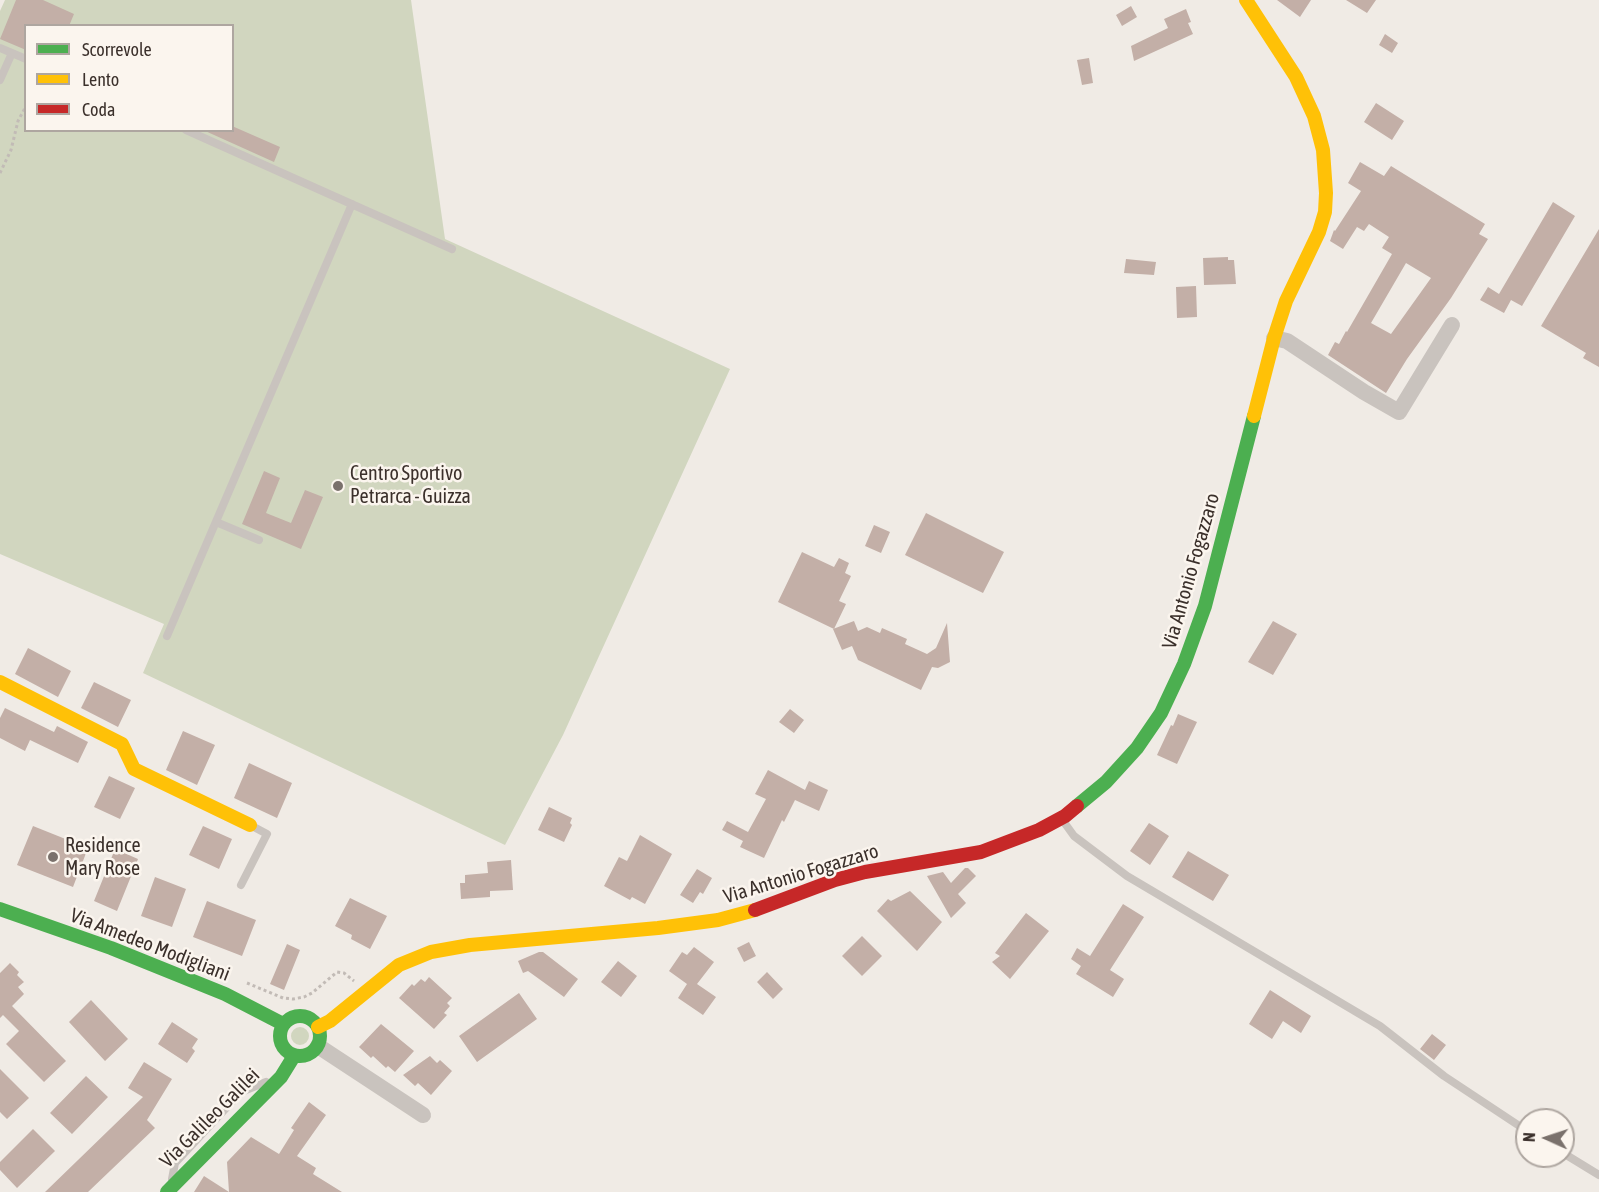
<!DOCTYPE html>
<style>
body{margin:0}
#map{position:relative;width:1599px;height:1192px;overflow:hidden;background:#f0ebe5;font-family:"Asap Condensed",sans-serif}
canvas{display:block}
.legend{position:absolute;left:24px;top:24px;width:210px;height:108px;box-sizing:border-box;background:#fbf5ee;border:2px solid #aea6a0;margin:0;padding:8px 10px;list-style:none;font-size:18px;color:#3b302b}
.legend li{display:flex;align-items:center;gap:12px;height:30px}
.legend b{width:30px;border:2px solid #aea6a0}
.north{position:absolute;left:1515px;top:1108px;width:60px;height:60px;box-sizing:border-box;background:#fbf5ee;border:2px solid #aea6a0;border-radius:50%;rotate:273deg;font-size:16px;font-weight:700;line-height:24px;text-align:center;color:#3b302b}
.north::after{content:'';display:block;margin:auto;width:21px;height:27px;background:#7a716c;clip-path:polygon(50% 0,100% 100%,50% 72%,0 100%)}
</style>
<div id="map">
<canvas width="1599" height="1192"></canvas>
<ul class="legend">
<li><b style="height:8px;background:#4caf50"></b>Scorrevole</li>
<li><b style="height:8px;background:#ffc107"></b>Lento</li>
<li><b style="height:8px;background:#c62828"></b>Coda</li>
</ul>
<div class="north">N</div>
</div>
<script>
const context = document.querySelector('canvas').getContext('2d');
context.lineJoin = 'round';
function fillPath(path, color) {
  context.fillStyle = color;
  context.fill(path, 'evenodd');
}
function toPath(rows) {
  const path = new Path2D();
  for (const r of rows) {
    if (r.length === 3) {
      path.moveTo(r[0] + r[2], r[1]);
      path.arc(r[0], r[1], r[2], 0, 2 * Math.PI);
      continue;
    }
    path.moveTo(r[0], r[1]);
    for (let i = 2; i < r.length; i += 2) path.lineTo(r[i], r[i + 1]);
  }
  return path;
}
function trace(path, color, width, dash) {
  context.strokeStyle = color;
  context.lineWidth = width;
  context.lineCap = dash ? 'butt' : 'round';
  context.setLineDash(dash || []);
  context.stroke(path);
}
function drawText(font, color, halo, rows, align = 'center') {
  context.font = font + ' "Asap Condensed",sans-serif';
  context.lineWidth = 5;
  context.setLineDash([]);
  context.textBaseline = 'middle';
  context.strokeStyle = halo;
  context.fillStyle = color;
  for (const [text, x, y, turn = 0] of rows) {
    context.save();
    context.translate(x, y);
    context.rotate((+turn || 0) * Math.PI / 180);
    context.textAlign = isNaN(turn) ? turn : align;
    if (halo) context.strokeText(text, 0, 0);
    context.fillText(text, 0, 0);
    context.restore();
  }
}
fillPath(toPath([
 [5,0,411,0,445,239,730,369,563,735,505,845,143,673,164,624,0,554,0,11],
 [26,26,232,26,232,130,26,130],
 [300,1036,9]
]), '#d1d6bf');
fillPath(toPath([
 [16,0,43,0,74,14,69,26,26,26,26,50,0,39],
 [1277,0,1311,0,1300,17],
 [1346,0,1376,0,1367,13],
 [1131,6,1137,17,1122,26,1116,15],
 [1186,9,1191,22,1188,23,1193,34,1134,61,1131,46,1168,28,1164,19],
 [1385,34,1398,43,1392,53,1379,45],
 [1089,58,1093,83,1082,85,1077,60],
 [1376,103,1404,121,1392,140,1364,122],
 [232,126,280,147,274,162,203,130,232,130],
 [1360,162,1384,176,1391,166,1485,224,1479,234,1488,239,1451,298,1407,359,1386,393,1328,355,1335,342,1339,344,1346,331,1347,332,1392,254,1382,248,1389,237,1369,224,1364,231,1357,227,1343,249,1330,241,1334,230,1335,231,1361,191,1348,183],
 [1406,263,1431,278,1391,334,1371,323],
 [1553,202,1575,216,1522,306,1511,300,1504,313,1480,300,1488,287,1499,294],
 [1599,229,1599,367,1583,358,1586,353,1541,326],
 [1228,257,1228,260,1234,260,1236,284,1204,285,1203,258],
 [1126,259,1156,262,1154,275,1124,273],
 [1196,286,1197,317,1177,318,1176,287],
 [264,471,280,478,266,513,291,523,305,490,323,497,301,549,242,524],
 [926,513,1004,552,983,593,905,555],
 [874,525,890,532,881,553,865,546],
 [802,552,834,567,839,558,849,563,845,573,851,576,839,601,846,604,834,629,778,602],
 [854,621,858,631,867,627,880,633,882,628,907,639,905,644,927,654,936,648,947,623,950,662,938,668,932,667,921,690,858,660,852,646,842,650,833,629],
 [1273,621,1297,634,1273,675,1248,662],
 [28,648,71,671,58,697,15,674],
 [94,682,131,700,118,727,81,708],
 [5,708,54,732,57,726,88,742,78,763,30,740,25,751,0,738,0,718],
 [790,709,804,720,794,733,779,722],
 [1178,714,1197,722,1177,764,1157,755,1171,725,1173,726],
 [183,731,215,745,197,785,166,770],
 [249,763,292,783,277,818,234,798],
 [768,770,805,790,809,781,828,790,819,811,795,800,784,822,782,820,764,858,740,847,743,841,722,830,727,821,748,832,766,799,755,794],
 [109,776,135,788,120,819,94,807],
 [549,807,572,818,570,823,572,825,564,842,538,830],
 [1149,823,1169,836,1150,865,1130,851],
 [33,826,88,848,73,887,17,865],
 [203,826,232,839,219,869,189,855],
 [640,835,672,854,645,904,632,897,630,900,604,886,619,857,627,861],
 [115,849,138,859,117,911,94,901],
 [1188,851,1229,875,1213,901,1172,877],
 [511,860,513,890,490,891,490,897,461,899,460,883,465,883,465,875,488,873,487,862],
 [965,868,968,868,976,876,958,894,966,903,951,918,927,876,943,872,951,883],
 [697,869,712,878,703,894,700,892,693,903,680,895],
 [155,877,186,889,172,927,141,916],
 [910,891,942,922,917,951,877,911,888,899,891,901],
 [350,898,387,916,370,949,351,939,352,935,335,926],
 [207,901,256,920,242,956,193,937],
 [1123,904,1144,917,1110,970,1124,979,1113,997,1076,974,1081,966,1071,959,1077,948,1090,956],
 [1026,913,1049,931,1010,979,992,962,1000,956,995,953],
 [862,936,882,956,862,976,842,956],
 [749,942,756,956,744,962,737,948],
 [287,944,300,950,284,990,270,984],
 [694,947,714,962,697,984,716,997,703,1015,678,998,687,984,669,971,682,952,687,955],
 [539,952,543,952,578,979,564,997,528,971,523,973,518,961],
 [618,961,637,976,621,997,601,982],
 [10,963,19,972,17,975,24,982,18,987,24,994,12,1006,66,1061,44,1082,6,1044,19,1031,3,1015,0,1018,0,973],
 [767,972,783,989,773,999,757,982],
 [429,977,452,998,447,1003,450,1006,444,1013,447,1015,434,1029,399,998,412,984,414,986,421,979,425,982],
 [1270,990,1311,1016,1301,1033,1283,1021,1272,1039,1249,1024],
 [519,993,537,1019,477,1062,459,1036],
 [91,1000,128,1039,105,1061,69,1022],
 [172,1022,198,1039,192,1048,195,1051,187,1063,158,1044],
 [381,1024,414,1051,395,1072,388,1066,386,1068,373,1056,371,1058,359,1047],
 [1432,1034,1446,1045,1434,1060,1420,1049],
 [430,1056,437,1063,440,1060,452,1071,431,1095,418,1083,415,1086,403,1075],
 [144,1062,172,1079,147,1120,155,1128,88,1192,45,1192,143,1097,128,1088],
 [0,1069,29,1098,7,1119,0,1112],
 [86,1076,108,1097,72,1134,50,1113],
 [309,1102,326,1115,297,1156,316,1168,313,1174,342,1192,194,1192,204,1176,229,1192,227,1162,251,1137,279,1154,294,1130,291,1128],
 [33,1129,55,1151,17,1188,0,1170,0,1162]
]), '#c3afa7');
trace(toPath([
 [0,173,11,150,18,121,26,106],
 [247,983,283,998,293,999,304,997,312,993,337,972,344,973,354,981]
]), '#c2bbb6', 3, [3, 3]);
trace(toPath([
 [0,48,26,59],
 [0,80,12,53],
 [186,130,452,249],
 [216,522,259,540],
 [167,636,352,204],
 [1061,818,1074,836,1127,876,1380,1026,1444,1076,1527,1131],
 [241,885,267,834,252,826],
 [1563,1153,1599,1175],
 [172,1179,175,1163,241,1092,266,1082]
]), '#c9c3be', 8);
trace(toPath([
 [1274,338,1287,341,1364,392,1399,412,1452,325],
 [318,1046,423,1115]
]), '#c9c3be', 16);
trace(toPath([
 [1077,806,1106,782,1137,748,1161,713,1184,664,1205,606,1254,416],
 [0,909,111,948,225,994,283,1024],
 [300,1036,20],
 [167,1192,281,1077,294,1056]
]), '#4caf50', 14);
trace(toPath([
 [1246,0,1296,77,1314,116,1323,150,1326,193,1325,212,1319,232,1286,301,1274,338,1254,416],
 [0,682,122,744,134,769,250,825],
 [318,1027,330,1021,399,965,431,952,470,945,658,928,718,920,755,910]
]), '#ffc107', 14);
trace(toPath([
 [755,910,835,880,865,872,981,852,1039,830,1065,816,1077,806]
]), '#c62828', 14);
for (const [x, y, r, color] of [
 [338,486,6,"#7a716c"],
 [53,857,6,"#7a716c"]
]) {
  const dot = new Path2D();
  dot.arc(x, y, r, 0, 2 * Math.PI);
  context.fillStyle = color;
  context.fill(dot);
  trace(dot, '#fbf5ee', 2);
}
drawText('20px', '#3b302b', '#fbf5ee', [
 ["Centro Sportivo",350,474],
 ["Petrarca - Guizza",350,497],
 ["Residence",65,846],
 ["Mary Rose",65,869]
], 'left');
drawText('20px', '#3b302b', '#fbf5ee', [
 ["Via Antonio Fogazzaro",1191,571,-74],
 ["Via Antonio Fogazzaro",801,874,-17],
 ["Via Amedeo Modigliani",150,945,21],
 ["Via Galileo Galilei",210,1118,-45]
]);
</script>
